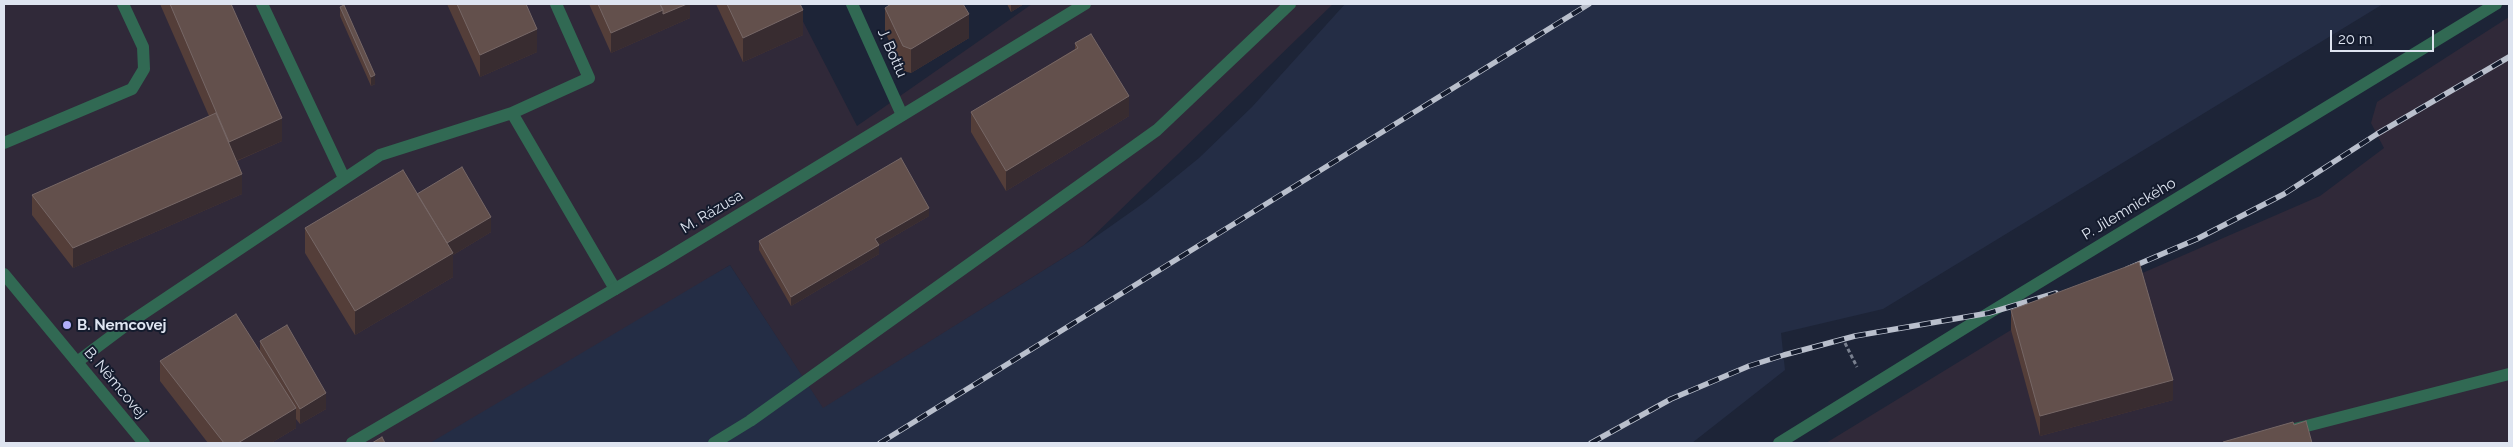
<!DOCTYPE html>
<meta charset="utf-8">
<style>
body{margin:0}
#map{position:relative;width:2513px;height:447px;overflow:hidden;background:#1d2437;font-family:Raleway,sans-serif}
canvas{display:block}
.frame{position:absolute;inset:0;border:5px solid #dee4f0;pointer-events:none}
.scale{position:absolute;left:2330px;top:30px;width:104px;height:22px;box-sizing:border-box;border:2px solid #dee4f0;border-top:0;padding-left:6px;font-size:15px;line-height:18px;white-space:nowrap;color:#dee4f0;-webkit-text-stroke:4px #141b2d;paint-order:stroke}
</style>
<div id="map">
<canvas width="2513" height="447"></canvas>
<div class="frame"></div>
<div class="scale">20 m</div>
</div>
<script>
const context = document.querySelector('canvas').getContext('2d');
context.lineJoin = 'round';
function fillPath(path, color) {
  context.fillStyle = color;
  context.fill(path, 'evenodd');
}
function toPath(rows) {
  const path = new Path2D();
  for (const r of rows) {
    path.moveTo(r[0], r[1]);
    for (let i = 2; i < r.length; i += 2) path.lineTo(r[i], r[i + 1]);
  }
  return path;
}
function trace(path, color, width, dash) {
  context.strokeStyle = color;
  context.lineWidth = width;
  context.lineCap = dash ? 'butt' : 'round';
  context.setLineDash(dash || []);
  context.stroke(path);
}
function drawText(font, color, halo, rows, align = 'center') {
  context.font = font + ' Raleway,sans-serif';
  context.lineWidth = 4;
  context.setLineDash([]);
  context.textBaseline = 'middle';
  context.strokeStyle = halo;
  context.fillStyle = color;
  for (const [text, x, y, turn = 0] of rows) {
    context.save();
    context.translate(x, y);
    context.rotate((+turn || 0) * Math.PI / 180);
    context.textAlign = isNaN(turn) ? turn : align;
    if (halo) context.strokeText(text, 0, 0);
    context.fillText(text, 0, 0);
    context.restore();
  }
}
fillPath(toPath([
 [1345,4,2383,4,1883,309,1781,333,1785,370,1692,443,414,443,730,265,823,407,1084,245,1145,202,1199,158,1252,107]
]), '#242d45');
fillPath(toPath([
 [4,4,794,4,857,126,1032,4,1333,4,1084,245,823,408,730,265,430,443,4,443],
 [2509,17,2509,443,1826,443,2011,330,2320,196,2384,148,2371,123,2377,102]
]), '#302939');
trace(toPath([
 [1845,343,1857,367]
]), '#79808f', 3, [4, 2.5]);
trace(toPath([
 [262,4,344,178],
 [852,4,902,115],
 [512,113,589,78,556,4],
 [4,143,132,89,144,69,143,47,123,4],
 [77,362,129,323,380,155,512,113,615,289],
 [2291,430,2509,374],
 [714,443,750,421,1157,130,1290,4]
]), '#316953', 12);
trace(toPath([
 [4,274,144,443],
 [352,443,663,261,1085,4],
 [1779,443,1989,313,2496,4]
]), '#316953', 12);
const rail = toPath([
 [2127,269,2197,239,2284,194,2377,134,2509,57],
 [880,443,1589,4],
 [1591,443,1671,399,1749,366,1784,355,1855,336,1989,313,2056,293]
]);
trace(rail, '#b9bfcc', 5.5);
trace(rail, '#141b2d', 4, [11]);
fillPath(toPath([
 [160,4,231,4,282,141,237,161,242,194,73,268,32,215,32,195,209,116],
 [447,4,526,4,537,52,480,77],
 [589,4,690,4,690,18,611,53],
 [716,4,800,4,803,35,743,62],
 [1007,4,1024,4,1011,12],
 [340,7,375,84,371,86,340,16],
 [885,8,969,38,911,73,903,71,885,32],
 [1075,43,1129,116,1006,191,971,132,971,112,1075,49],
 [417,194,491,232,453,255,453,277,355,335,305,253,305,228],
 [929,216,879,245,879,254,791,306,759,250,759,241],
 [2011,310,2173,400,2040,436,2011,330],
 [260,341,326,409,300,424,296,419,296,428,271,443,208,443,160,381,160,361,260,351]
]), '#543e39');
fillPath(toPath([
 [687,4,690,4,690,18,611,53,611,33,663,10],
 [1011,4,1024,4,1011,12],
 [803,10,803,35,743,62,743,38],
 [969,14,969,38,911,73,911,49],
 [537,29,537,52,480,77,480,55],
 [375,75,375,84,371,86,371,77],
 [1129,96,1129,116,1006,191,1006,171],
 [282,118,282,141,229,164,229,142],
 [242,174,242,194,73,268,73,248],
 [929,208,929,216,879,245,879,254,791,306,791,297,875,239],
 [491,217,491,232,453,255,453,277,355,335,355,311,443,245],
 [2173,380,2173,400,2040,436,2040,416],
 [326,393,326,409,300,424,300,409],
 [296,408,296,428,271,443,238,443]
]), '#382c30');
const building = toPath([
 [170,4,231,4,282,118,229,142,170,4],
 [457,4,526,4,537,29,480,55,457,4],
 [598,4,660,4,663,10,611,33,598,4],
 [660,4,687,4,663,14,663,10,660,4],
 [727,4,800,4,803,10,743,38,727,4],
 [891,4,963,4,969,14,911,49,903,46,885,8,891,4],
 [344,5,375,75,371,77,340,7,344,5],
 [1091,34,1129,96,1006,171,971,112,1078,48,1075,43,1091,34],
 [216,113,242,174,73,248,32,195,216,113],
 [901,158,929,208,875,239,879,245,791,297,759,241,901,158],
 [462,167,491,217,447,243,417,194,462,167],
 [403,170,453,253,355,311,305,228,403,170],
 [2139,262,2173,380,2040,416,2011,310,2139,262],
 [236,314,296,408,238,443,224,443,160,361,236,314],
 [287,325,326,393,300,409,260,341,287,325],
 [2306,421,2312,443,2224,443,2223,442,2293,422,2294,425,2306,421],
 [382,437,385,443,372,443,382,437]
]);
fillPath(building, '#63504c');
trace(building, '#766766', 1);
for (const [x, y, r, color] of [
 [67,325,5,"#b0aefa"]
]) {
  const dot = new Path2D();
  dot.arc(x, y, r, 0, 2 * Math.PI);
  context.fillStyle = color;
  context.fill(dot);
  trace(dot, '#141b2d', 2);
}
drawText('15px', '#dee4f0', '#141b2d', [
 ["J. Bottu",892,53,66],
 ["P. Jilemnického",2129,209,-31],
 ["M. Rázusa",712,212,-31],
 ["B. Němcovej",115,383,50]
]);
drawText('bold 15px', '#dee4f0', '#141b2d', [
 ["B. Nemcovej",77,325]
], 'left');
</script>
